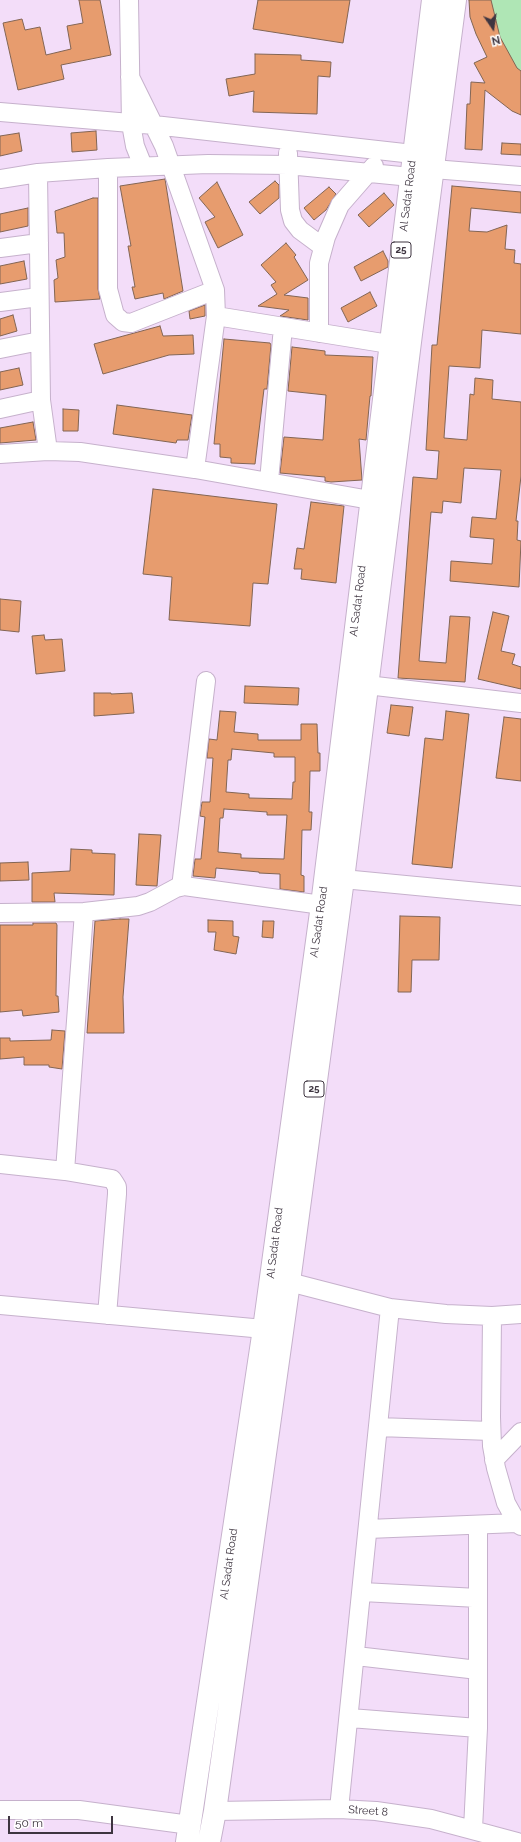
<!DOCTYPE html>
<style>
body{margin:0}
#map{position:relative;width:521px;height:1842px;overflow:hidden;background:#f3ddf9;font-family:Raleway,sans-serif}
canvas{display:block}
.north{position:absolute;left:473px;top:8px;width:40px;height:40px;-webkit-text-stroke:3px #fff;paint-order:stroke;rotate:167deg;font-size:11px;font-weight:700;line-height:16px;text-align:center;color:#3e3540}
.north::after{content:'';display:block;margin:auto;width:14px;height:18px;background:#3e3540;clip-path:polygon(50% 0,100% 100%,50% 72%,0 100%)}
.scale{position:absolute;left:8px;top:1816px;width:105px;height:18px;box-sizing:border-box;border:2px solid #3e3540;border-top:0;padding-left:5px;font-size:12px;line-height:14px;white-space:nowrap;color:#3e3540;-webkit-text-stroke:3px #fff;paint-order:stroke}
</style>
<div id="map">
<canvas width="521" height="1842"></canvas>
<div class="north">N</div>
<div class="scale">50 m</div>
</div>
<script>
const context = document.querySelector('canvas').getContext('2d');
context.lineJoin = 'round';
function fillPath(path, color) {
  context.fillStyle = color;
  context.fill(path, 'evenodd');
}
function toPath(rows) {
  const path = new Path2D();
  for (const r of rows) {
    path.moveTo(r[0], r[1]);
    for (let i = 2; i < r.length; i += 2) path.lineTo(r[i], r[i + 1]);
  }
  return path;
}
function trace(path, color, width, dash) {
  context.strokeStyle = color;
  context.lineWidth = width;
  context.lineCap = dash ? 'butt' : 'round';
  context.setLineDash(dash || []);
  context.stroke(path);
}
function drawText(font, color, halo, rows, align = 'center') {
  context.font = font + ' Raleway,sans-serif';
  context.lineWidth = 3;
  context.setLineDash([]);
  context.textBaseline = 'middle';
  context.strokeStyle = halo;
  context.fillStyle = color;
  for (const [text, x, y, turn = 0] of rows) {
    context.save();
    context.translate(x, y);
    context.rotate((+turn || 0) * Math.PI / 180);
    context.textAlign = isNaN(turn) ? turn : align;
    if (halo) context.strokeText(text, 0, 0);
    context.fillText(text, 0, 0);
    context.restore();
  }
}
fillPath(toPath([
 [469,0,521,0,521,115,486,84,474,63,487,57,476,34,470,17]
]), '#afe6b5');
const building = toPath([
 [79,0,100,0,111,55,61,65,64,79,18,90,3,23,22,19,25,30,40,27,46,55,71,49,67,26,83,23,79,0],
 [258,0,350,0,343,43,253,29,258,0],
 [469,0,491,0,500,37,517,68,521,71,521,115,512,111,485,90,482,150,465,149,467,104,470,104,471,82,485,83,474,63,487,57,476,34,470,17,469,0],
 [255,54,301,55,301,60,331,62,330,77,318,76,317,114,253,112,254,91,229,96,226,79,255,74,255,54],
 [96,131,97,150,72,152,71,133,96,131],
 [19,133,22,151,0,156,0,136,19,133],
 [502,143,521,144,521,155,501,154,502,143],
 [165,179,183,291,164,299,163,293,135,299,132,287,135,287,128,246,131,246,120,186,165,179],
 [275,181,279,185,279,198,260,214,249,202,275,181],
 [217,182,243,235,218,248,205,222,215,217,199,198,217,182],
 [452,186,521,192,521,213,471,208,469,231,487,232,507,225,505,249,515,250,514,263,521,264,521,334,482,330,480,368,449,366,444,438,467,440,470,394,474,395,475,378,493,380,492,399,521,402,521,476,516,521,518,521,517,540,521,541,519,587,450,581,451,561,492,564,494,539,470,537,472,517,496,519,501,470,464,468,461,503,443,501,442,513,431,512,419,661,446,663,450,616,470,617,465,682,398,678,413,477,437,479,439,451,426,450,432,345,437,345,452,186],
 [329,187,336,194,326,210,314,220,304,208,329,187],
 [384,193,394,205,369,227,358,215,384,193],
 [93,198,98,198,98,289,100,299,55,302,54,280,58,278,56,260,65,257,64,233,57,233,55,211,93,198],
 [28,208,28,226,0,232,0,214,28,208],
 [286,243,296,255,294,257,308,280,284,295,308,298,308,320,280,316,289,310,258,306,277,294,271,285,276,282,261,265,286,243],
 [383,251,388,261,388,267,361,281,354,267,383,251],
 [24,261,27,279,0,284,0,266,24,261],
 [370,292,377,306,348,322,341,308,370,292],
 [205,305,205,316,190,319,189,311,205,305],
 [13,315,17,331,0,336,0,319,13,315],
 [160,326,163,336,193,335,194,354,169,355,103,374,94,344,160,326],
 [224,339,270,343,271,345,267,389,264,389,255,464,231,463,231,458,220,457,220,444,214,444,224,339],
 [292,347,325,351,325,355,373,357,371,396,370,396,366,440,359,439,362,480,331,482,325,481,325,477,280,473,284,437,323,440,326,395,288,391,292,347],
 [19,368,23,385,0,390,0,372,19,368],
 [117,405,192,415,188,440,177,440,176,443,113,434,117,405],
 [63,409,79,410,78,431,63,431,63,409],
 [33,422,36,440,0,443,0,428,33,422],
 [153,489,277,504,268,584,253,583,250,626,169,620,172,577,143,574,153,489],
 [311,502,344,506,336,583,301,579,302,569,294,569,297,548,304,549,311,502],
 [0,599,21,601,19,632,0,630,0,599],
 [493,612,509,616,501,651,515,654,512,664,521,667,521,689,478,679,493,612],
 [44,635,45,640,62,639,65,671,36,674,32,636,44,635],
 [245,686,299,688,298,705,244,703,245,686],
 [94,693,111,693,111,694,132,693,134,713,94,716,94,693],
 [391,705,413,707,409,736,387,733,391,705],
 [220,711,236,712,234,732,258,734,258,740,301,740,301,724,317,724,318,753,320,753,320,771,310,771,309,812,312,812,311,830,302,830,301,875,304,876,304,892,280,889,280,874,259,873,259,872,216,868,215,878,193,876,195,859,201,859,205,817,200,816,202,802,210,802,213,758,207,758,209,739,217,740,220,711],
 [232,749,274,753,274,757,295,757,295,782,293,782,292,799,249,798,249,794,226,792,228,760,231,760,232,749],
 [224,809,267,812,267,815,287,815,284,859,241,858,241,854,218,852,220,818,223,818,224,809],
 [446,711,469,714,452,868,412,864,425,738,443,740,446,711],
 [504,717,521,719,521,781,496,778,504,717],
 [139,834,161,835,157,886,136,885,139,834],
 [71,849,92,850,92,853,115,854,114,895,54,893,55,902,32,902,32,873,70,871,71,849],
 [28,862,29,880,0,881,0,863,28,862],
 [400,916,440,917,439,960,412,960,411,992,398,992,400,916],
 [120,919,129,919,123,997,124,1033,87,1033,95,921,120,919],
 [208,920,233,921,233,936,239,937,236,954,214,950,216,932,208,932,208,920],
 [263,921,274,921,273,938,262,937,263,921],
 [33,923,56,923,57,925,56,996,58,996,59,1012,23,1016,22,1010,0,1012,0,925,33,925,33,923],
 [52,1030,65,1031,62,1069,49,1067,49,1065,24,1065,24,1057,0,1059,0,1038,10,1038,10,1041,51,1040,52,1030]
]);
fillPath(building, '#e79c6e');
trace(building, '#826554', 1);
const minor = toPath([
 [129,0,131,124,135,146,143,166],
 [130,77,164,146,215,290,216,316,195,469],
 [0,112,154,125,413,154],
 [288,153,290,210,293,221,300,230,323,247],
 [108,168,108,289,115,315,123,322,131,323,215,290],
 [433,169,521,176],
 [38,173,41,400,48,451],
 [0,179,38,173,108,168,208,164,288,165,411,177],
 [0,248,39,243],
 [0,302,39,297],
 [216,316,389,344],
 [319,333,319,263,326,237,340,205,374,166],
 [0,349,40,341],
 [0,409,41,400],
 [0,454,48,451,80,452,195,469,370,500],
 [269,481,283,327],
 [367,685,521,703],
 [343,879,521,896],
 [181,887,206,681],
 [0,913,84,912,138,906,150,902,176,888,184,886,322,905],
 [0,1164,65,1171,112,1179,114,1182,117,1187,117,1194,107,1315],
 [65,1171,84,912],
 [289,1282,390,1308,446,1314,492,1316,521,1314],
 [0,1305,264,1329],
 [492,1316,491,1417,492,1446,496,1468,506,1503,517,1523],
 [378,1427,491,1431],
 [494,1460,521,1432],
 [368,1529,517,1523,521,1526],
 [362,1592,478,1598],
 [356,1656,478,1670],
 [350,1718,478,1728],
 [339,1809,390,1308],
 [0,1810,79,1810,190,1825],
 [215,1811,339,1809,376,1811,431,1819,517,1842],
 [473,1829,478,1728,478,1525]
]);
const major = toPath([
 [187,1842,264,1329,322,905,433,0],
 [209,1842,215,1811,289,1282,343,879,411,334,455,0]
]);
trace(minor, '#c6b1cc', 20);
trace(major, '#c6b1cc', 24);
trace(minor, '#fff', 18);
trace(major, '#fff', 22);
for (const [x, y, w] of [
 [401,250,20],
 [314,1089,20]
]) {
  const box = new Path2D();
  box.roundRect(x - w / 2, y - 8, w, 16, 3);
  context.fillStyle = '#fff';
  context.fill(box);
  trace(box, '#3e3540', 1);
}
drawText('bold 10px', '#3e3540', null, [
 ["25",401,250],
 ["25",314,1089]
]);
drawText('11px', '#3e3540', '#fff', [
 ["Al Sadat Road",408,196,-83],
 ["Al Sadat Road",358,601,-83],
 ["Al Sadat Road",319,922,-82],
 ["Al Sadat Road",275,1243,-83],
 ["Al Sadat Road",229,1564,-82],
 ["Street 8",368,1811,4]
]);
</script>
